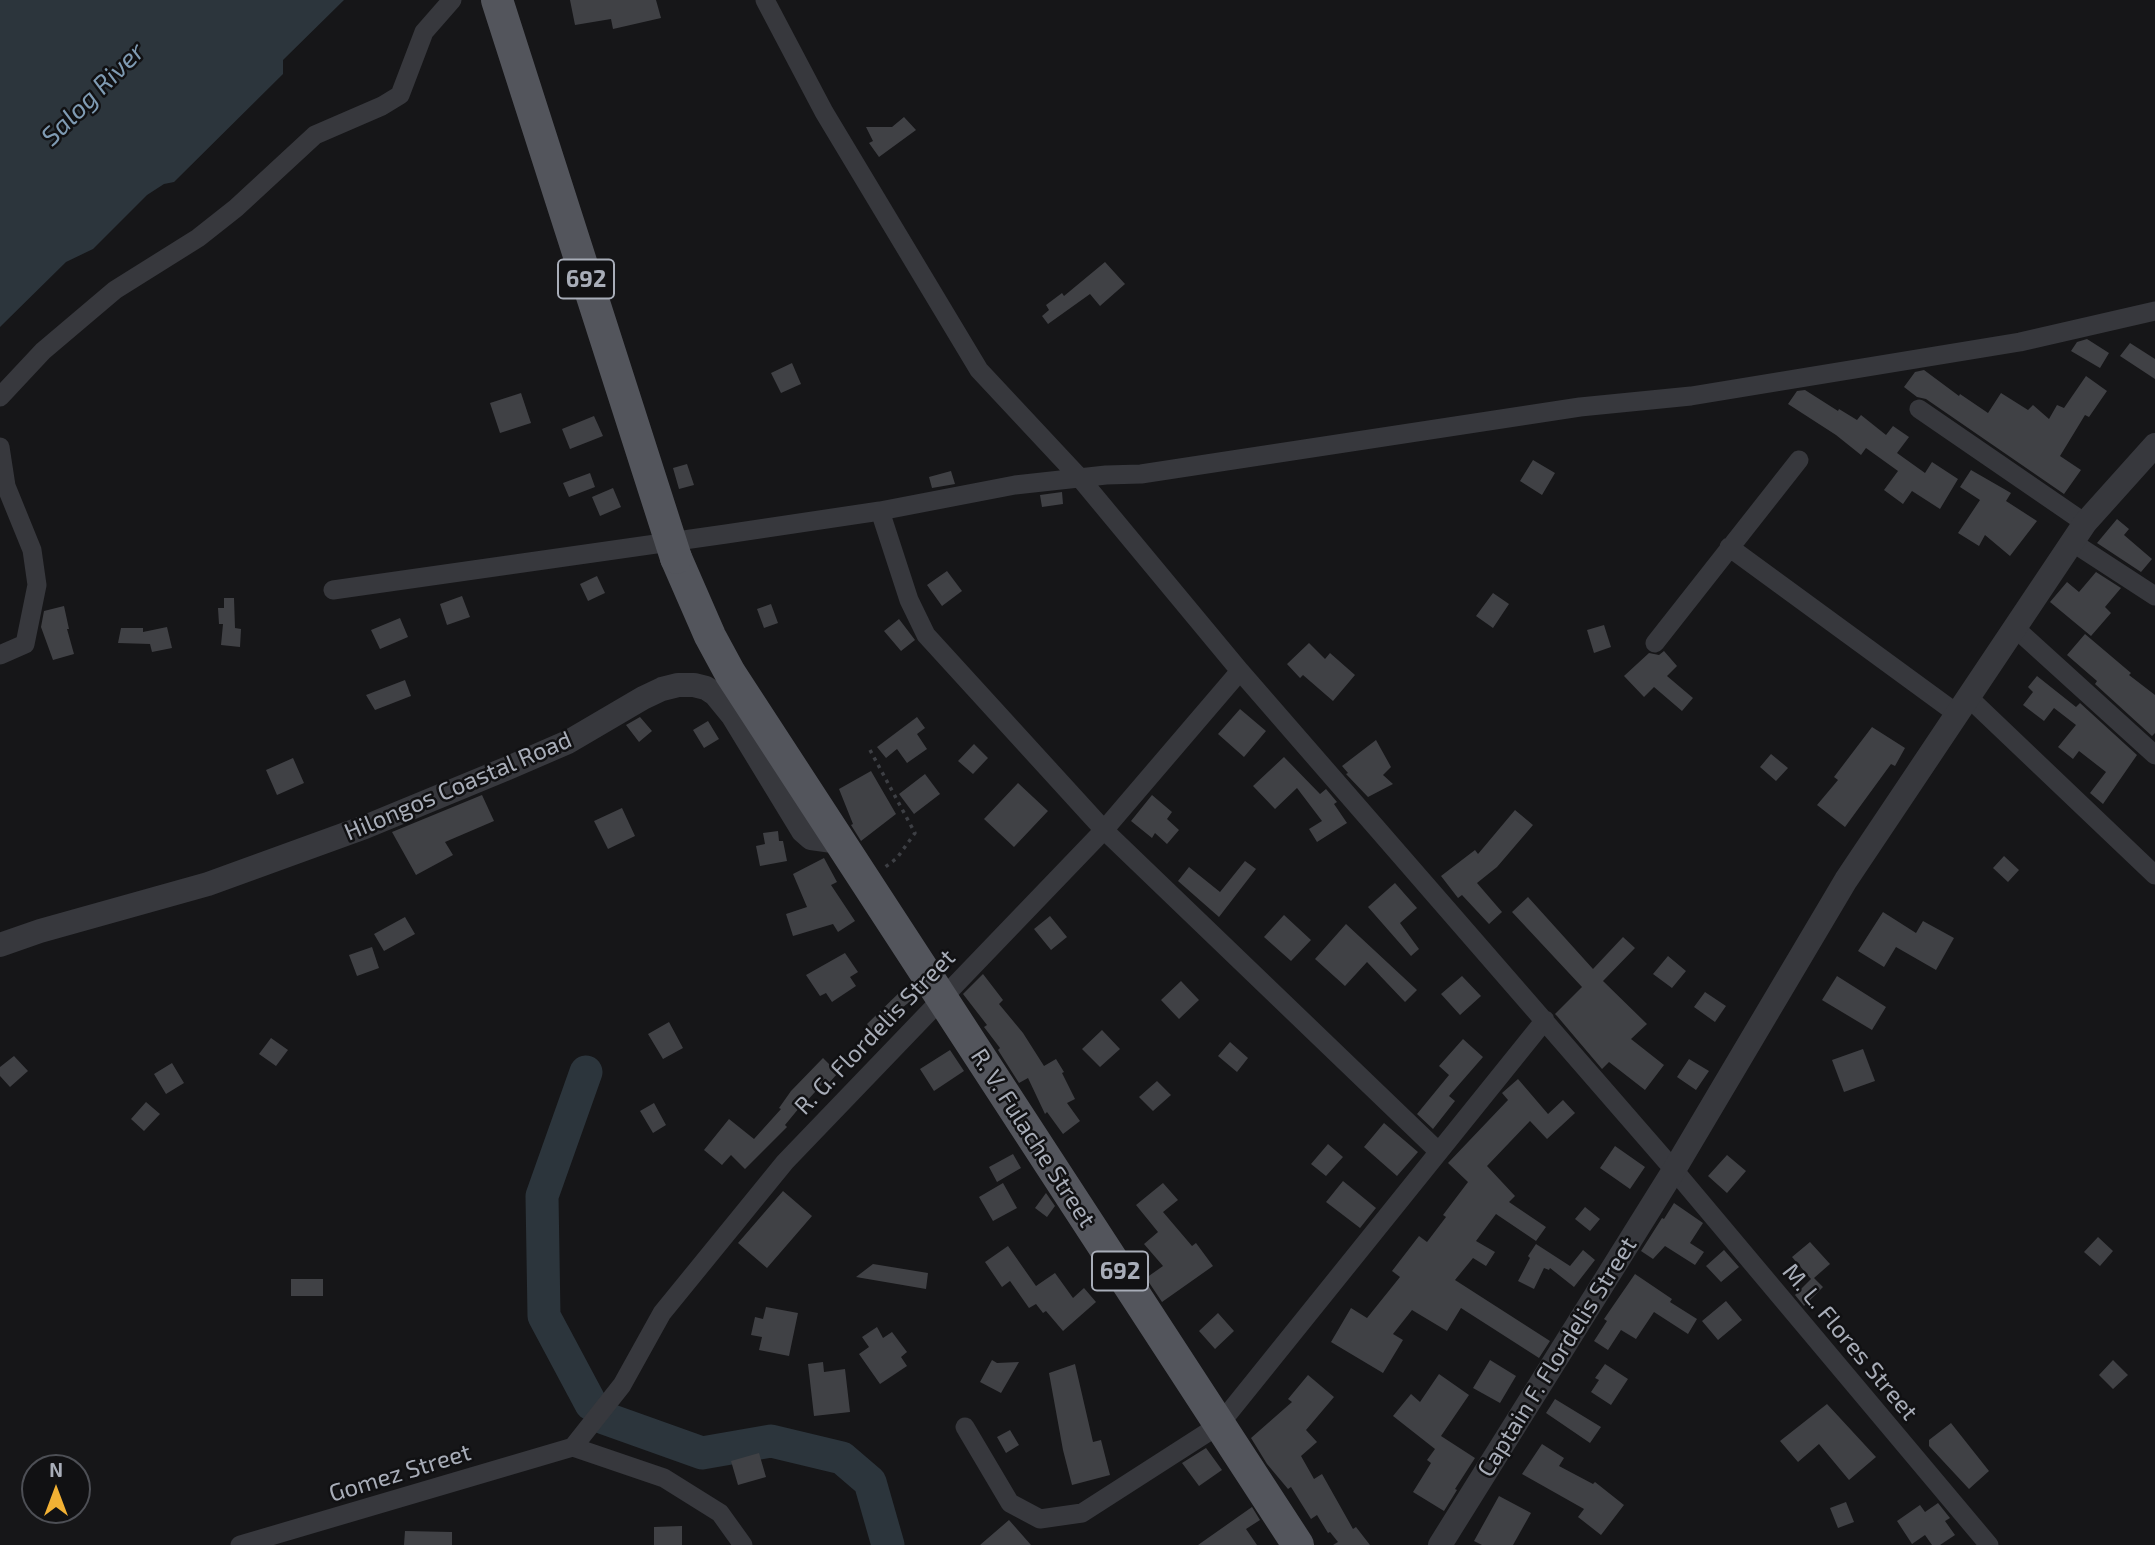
<!DOCTYPE html>
<style>
body{margin:0}
#map{position:relative;width:2155px;height:1545px;overflow:hidden;background:#161618;font-family:"Exo 2",sans-serif}
canvas{display:block}
.north{position:absolute;left:21px;top:1454px;width:70px;height:70px;box-sizing:border-box;background:#111113;border:2px solid #4d4f55;border-radius:50%;rotate:0deg;font-size:19px;font-weight:700;line-height:28px;text-align:center;color:#a8adb8}
.north::after{content:'';display:block;margin:auto;width:24px;height:32px;background:#f2b134;clip-path:polygon(50% 0,100% 100%,50% 72%,0 100%)}
</style>
<div id="map">
<canvas width="2155" height="1545"></canvas>
<div class="north">N</div>
</div>
<script>
const context = document.querySelector('canvas').getContext('2d');
context.lineJoin = 'round';
function fillPath(path, color) {
  context.fillStyle = color;
  context.fill(path, 'evenodd');
}
function toPath(rows) {
  const path = new Path2D();
  for (const r of rows) {
    path.moveTo(r[0], r[1]);
    for (let i = 2; i < r.length; i += 2) path.lineTo(r[i], r[i + 1]);
  }
  return path;
}
function trace(path, color, width, dash) {
  context.strokeStyle = color;
  context.lineWidth = width;
  context.lineCap = dash ? 'butt' : 'round';
  context.setLineDash(dash || []);
  context.stroke(path);
}
function drawText(font, color, halo, rows, align = 'center') {
  context.font = font + ' "Exo 2",sans-serif';
  context.lineWidth = 5;
  context.setLineDash([]);
  context.textBaseline = 'middle';
  context.strokeStyle = halo;
  context.fillStyle = color;
  for (const [text, x, y, turn = 0] of rows) {
    context.save();
    context.translate(x, y);
    context.rotate((+turn || 0) * Math.PI / 180);
    context.textAlign = isNaN(turn) ? turn : align;
    if (halo) context.strokeText(text, 0, 0);
    context.fillText(text, 0, 0);
    context.restore();
  }
}
fillPath(toPath([
 [0,0,344,0,283,60,283,74,174,182,164,184,147,195,93,249,66,262,0,327]
]), '#2c353c');
trace(toPath([
 [586,1072,542,1196,544,1316,591,1404],
 [604,1418,702,1453,771,1441,842,1458,870,1482,888,1545]
]), '#2c353c', 33);
fillPath(toPath([
 [570,0,656,0,661,18,613,29,611,19,575,25],
 [904,117,916,130,879,157,869,143,873,141,866,127,892,127],
 [1105,262,1125,284,1100,306,1090,294,1048,324,1042,316,1049,310,1046,305,1062,293,1064,296],
 [2087,339,2109,353,2100,368,2071,351,2077,342],
 [2130,343,2155,359,2155,379,2120,356],
 [792,363,801,384,781,393,771,373],
 [1924,370,1959,396,1960,394,1988,413,2001,393,2028,410,2033,405,2049,419,2057,405,2064,408,2086,376,2107,391,2089,417,2085,415,2060,456,2081,470,2064,494,1926,399,1917,397,1904,387,1915,372],
 [1805,390,1838,411,1839,409,1857,420,1861,415,1886,435,1893,426,1909,437,1897,453,1925,473,1932,462,1958,479,1940,509,1912,491,1903,504,1884,490,1898,471,1866,448,1861,455,1836,435,1788,404,1797,391],
 [521,393,531,423,500,433,490,403],
 [594,416,603,436,570,449,562,429],
 [1533,460,1555,473,1542,495,1520,481],
 [687,464,694,485,679,489,673,468],
 [1971,470,2011,493,2006,501,2037,521,2010,556,1985,535,1979,546,1958,533,1980,500,1960,487],
 [951,471,955,484,932,488,929,477],
 [590,473,595,487,569,497,563,483],
 [613,488,621,507,600,516,592,497],
 [1062,492,1063,504,1042,507,1040,495],
 [2117,519,2129,529,2124,535,2152,559,2141,572,2097,543],
 [947,571,962,591,942,606,927,585],
 [2096,572,2121,588,2105,607,2111,613,2091,636,2050,602,2067,582,2079,592],
 [597,576,605,593,588,601,580,584],
 [1493,593,1509,604,1493,628,1476,616],
 [462,596,470,617,447,625,440,604],
 [224,598,234,598,235,628,241,629,240,647,221,645,223,624,219,624,218,608,224,608],
 [771,604,778,623,764,628,757,609],
 [64,606,69,629,67,629,74,654,53,660,41,627,44,611],
 [400,618,408,637,380,649,371,630],
 [899,619,915,640,901,651,884,631],
 [1604,625,1611,647,1594,653,1587,630],
 [167,627,172,648,152,652,150,644,118,643,121,628,143,628,143,632],
 [2085,634,2131,673,2129,675,2155,695,2155,733,2152,736,2095,684,2097,681,2067,655],
 [1309,643,1325,659,1330,653,1355,675,1333,701,1303,675,1300,678,1287,664],
 [1664,651,1677,666,1667,676,1693,698,1682,711,1654,687,1644,697,1624,676,1649,653,1659,655],
 [2037,676,2076,707,2080,703,2137,755,2103,804,2090,793,2106,772,2079,751,2073,759,2058,747,2076,725,2054,708,2044,721,2023,705,2033,692,2028,687],
 [405,680,411,696,375,710,366,695],
 [1240,709,1266,731,1244,757,1218,734],
 [640,717,652,731,639,742,626,725],
 [917,717,925,728,917,734,927,749,907,763,897,749,886,758,877,747],
 [708,721,719,739,704,748,693,730],
 [1872,727,1905,748,1895,766,1891,764,1845,827,1817,805,1838,780,1834,777],
 [1376,740,1391,767,1383,775,1393,784,1368,797,1346,774,1348,773,1342,766],
 [974,744,988,758,973,774,958,761],
 [1771,754,1788,768,1776,781,1760,767],
 [1284,757,1320,794,1326,789,1337,802,1334,804,1347,823,1317,842,1309,829,1322,821,1297,788,1275,809,1253,786],
 [293,758,304,783,277,795,266,770],
 [871,771,896,814,861,841,851,825,853,824,839,789],
 [925,774,940,794,914,814,899,794],
 [1018,783,1048,811,1014,847,984,819],
 [482,795,494,821,445,842,453,855,416,875,392,832],
 [1152,795,1172,812,1167,819,1179,830,1167,844,1155,833,1152,838,1131,821],
 [622,808,635,836,608,849,594,821],
 [1515,810,1533,825,1497,867,1477,883,1502,912,1489,924,1462,895,1458,898,1441,876,1475,850,1478,854],
 [778,831,779,841,783,841,787,861,760,866,756,846,765,844,763,833],
 [2004,856,2019,870,2008,882,1993,868],
 [824,858,837,882,831,885,855,921,838,932,833,924,793,936,786,914,807,907,793,874],
 [1245,861,1256,869,1219,917,1178,881,1189,867,1220,892],
 [1395,883,1417,908,1400,923,1419,949,1411,956,1368,907],
 [1528,897,1593,969,1623,937,1635,948,1603,981,1647,1024,1631,1039,1664,1065,1645,1090,1609,1062,1602,1069,1557,1016,1555,1014,1582,987,1512,912],
 [1883,912,1916,933,1923,921,1954,938,1936,970,1896,947,1884,967,1858,951],
 [1284,915,1311,940,1291,961,1264,937],
 [1050,916,1067,937,1051,950,1034,929],
 [405,917,415,934,384,951,374,934],
 [1346,924,1417,990,1405,1002,1367,962,1345,986,1315,959],
 [372,947,379,968,357,976,349,955],
 [845,953,858,972,850,977,856,986,832,1002,826,993,820,996,806,975],
 [1668,956,1686,971,1672,988,1653,974],
 [983,974,1003,1000,999,1004,1023,1033,1044,1066,1056,1059,1064,1072,1062,1073,1075,1099,1067,1103,1080,1121,1063,1134,1047,1112,1045,1114,1028,1078,1019,1083,998,1050,1000,1048,984,1027,987,1025,963,994],
 [1462,976,1481,996,1460,1015,1441,994],
 [1837,976,1886,1007,1872,1030,1822,1000],
 [1181,981,1199,1000,1179,1019,1161,1000],
 [903,989,912,1000,888,1019,891,1022,880,1033,875,1028,872,1031,867,1024],
 [1705,992,1726,1006,1715,1022,1694,1007],
 [669,1022,683,1048,663,1059,648,1034],
 [1102,1030,1120,1049,1100,1067,1082,1049],
 [271,1038,288,1050,276,1066,259,1054],
 [1463,1039,1483,1057,1449,1096,1455,1101,1433,1129,1417,1114,1449,1075,1439,1066],
 [1230,1042,1248,1058,1237,1072,1218,1056],
 [1863,1049,1875,1081,1844,1092,1832,1060],
 [950,1050,964,1071,934,1091,920,1069],
 [14,1056,28,1071,10,1087,0,1076,0,1067],
 [823,1058,838,1073,828,1084,825,1081,805,1103,804,1102,785,1125,787,1127,745,1169,731,1155,722,1165,704,1150,729,1119,754,1139,781,1109,779,1108,791,1091],
 [1689,1059,1709,1071,1696,1090,1677,1077],
 [172,1063,184,1083,166,1094,154,1074],
 [1518,1079,1548,1114,1563,1100,1575,1113,1547,1139,1530,1121,1487,1166,1515,1196,1509,1202,1546,1227,1536,1241,1496,1214,1476,1241,1495,1252,1486,1266,1473,1258,1455,1280,1550,1341,1539,1358,1461,1308,1447,1331,1412,1310,1393,1334,1403,1340,1383,1373,1331,1342,1351,1308,1367,1318,1400,1277,1392,1271,1419,1236,1427,1242,1446,1217,1443,1215,1468,1182,1448,1163,1508,1100,1502,1093],
 [1157,1081,1171,1095,1153,1111,1139,1097],
 [146,1102,160,1114,144,1131,131,1119],
 [654,1103,666,1125,653,1133,640,1111],
 [1384,1123,1418,1152,1397,1176,1364,1147],
 [1328,1144,1343,1157,1326,1176,1311,1164],
 [1615,1146,1645,1167,1630,1189,1600,1168],
 [1013,1154,1021,1168,997,1182,989,1167],
 [1727,1155,1746,1171,1727,1193,1708,1176],
 [1343,1181,1376,1208,1360,1228,1326,1202],
 [1003,1183,1017,1208,993,1221,979,1197],
 [1163,1183,1178,1200,1163,1212,1192,1246,1196,1243,1213,1266,1162,1302,1146,1278,1163,1266,1144,1244,1158,1232,1136,1205],
 [783,1191,812,1216,767,1268,738,1243],
 [1046,1193,1055,1206,1047,1217,1035,1208],
 [1674,1203,1703,1223,1690,1243,1704,1252,1695,1265,1665,1246,1653,1259,1641,1251,1662,1218,1664,1219],
 [1585,1207,1600,1219,1590,1231,1575,1219],
 [2098,1237,2113,1251,2100,1266,2084,1252],
 [1810,1242,1830,1264,1814,1278,1823,1287,1804,1306,1795,1295,1811,1279,1792,1257],
 [1536,1244,1570,1266,1583,1250,1595,1260,1574,1287,1550,1268,1549,1270,1544,1268,1534,1289,1518,1281,1530,1258,1528,1256],
 [1008,1246,1036,1286,1055,1273,1073,1298,1084,1288,1096,1302,1063,1331,1046,1311,1043,1313,1036,1304,1029,1308,1010,1281,1002,1287,985,1262],
 [1724,1250,1739,1267,1721,1282,1706,1266],
 [873,1264,928,1273,926,1289,856,1277],
 [1635,1274,1672,1299,1670,1302,1697,1319,1688,1334,1654,1312,1636,1339,1621,1330,1608,1350,1594,1341,1607,1321,1604,1319],
 [291,1279,323,1279,323,1296,291,1296],
 [1726,1301,1742,1320,1718,1340,1702,1321],
 [766,1307,798,1313,789,1356,759,1350,762,1337,751,1335,755,1317,763,1319],
 [1218,1313,1234,1331,1215,1349,1199,1331],
 [877,1327,883,1338,892,1332,907,1352,901,1357,907,1366,880,1384,859,1354,869,1347,862,1337],
 [992,1360,997,1363,1019,1362,1001,1393,980,1382],
 [1490,1360,1516,1376,1500,1403,1473,1388],
 [2113,1360,2128,1375,2113,1389,2099,1375],
 [823,1362,824,1372,845,1369,850,1412,814,1416,808,1364],
 [1075,1364,1093,1442,1101,1440,1110,1475,1072,1485,1063,1450,1049,1373],
 [1605,1364,1628,1379,1611,1405,1591,1392,1599,1380,1595,1378],
 [1439,1374,1469,1395,1441,1436,1475,1458,1455,1489,1457,1490,1444,1511,1413,1492,1431,1463,1427,1460,1435,1449,1393,1416,1411,1394,1420,1402],
 [1308,1375,1334,1397,1306,1430,1317,1442,1301,1456,1314,1479,1322,1474,1353,1529,1356,1527,1370,1545,1333,1545,1338,1542,1330,1532,1328,1533,1317,1515,1311,1519,1291,1487,1288,1489,1267,1464,1251,1438,1292,1402,1288,1399],
 [1555,1399,1601,1427,1590,1443,1546,1413],
 [1827,1404,1876,1457,1849,1480,1819,1444,1798,1462,1780,1441],
 [1951,1423,1989,1471,1969,1489,1929,1446,1929,1440],
 [1010,1430,1019,1445,1006,1453,997,1437],
 [1542,1444,1564,1458,1559,1466,1593,1484,1595,1482,1624,1505,1601,1535,1578,1517,1584,1509,1522,1474],
 [1206,1448,1222,1470,1199,1486,1182,1463],
 [759,1453,766,1477,738,1485,731,1461],
 [1499,1496,1531,1513,1513,1545,1482,1545,1474,1541],
 [1846,1502,1854,1522,1838,1528,1830,1508],
 [1938,1503,1950,1518,1945,1521,1955,1535,1940,1545,1932,1545,1925,1535,1912,1544,1897,1521,1920,1505,1925,1512],
 [1252,1507,1260,1520,1246,1529,1257,1545,1198,1545],
 [1009,1520,1031,1545,980,1545],
 [682,1526,682,1545,654,1545,654,1527],
 [405,1531,452,1532,452,1545,404,1545]
]), '#404145');
trace(toPath([
 [870,750,915,833,897,858,884,868]
]), '#3d3f44', 3.5, [3.5, 5]);
trace(toPath([
 [765,0,824,112,979,370,1079,477,1240,671,1674,1170,1989,1545],
 [0,397,43,351,115,290,198,238,236,208,315,135,382,106,400,95,424,32,452,0],
 [1919,409,2085,523],
 [0,447,6,486,32,550,37,585,25,644,0,655],
 [880,511,909,600,926,635,1104,830,1439,1152],
 [2072,542,2155,596],
 [1729,547,1956,713],
 [333,590,726,534,880,511,1015,485,1106,475,1141,474,1580,407,1691,396,2020,342,2155,311],
 [2014,627,2155,755],
 [1655,643,1799,460],
 [1967,696,2155,875],
 [965,1427,1010,1503,1040,1519,1082,1513,1219,1425,1545,1020],
 [573,1447,622,1385,662,1313,785,1162,1104,830,1240,671],
 [573,1447,664,1478,720,1513,743,1545],
 [240,1545,573,1447]
]), '#37383d', 19);
trace(toPath([
 [0,945,40,931,208,884,365,827,508,768,568,742,643,698,662,689,678,685,694,685,706,688,715,694,733,716,803,831,811,838,840,842],
 [1440,1545,1674,1170,1846,880,2085,523,2155,445]
]), '#37383d', 24);
trace(toPath([
 [676,558,710,636,730,673,1298,1545]
]), '#53555c', 32);
trace(toPath([
 [497,0,676,558]
]), '#53555c', 32);
for (const [x, y, w] of [
 [586,279,56],
 [1120,1271,56]
]) {
  const box = new Path2D();
  box.roundRect(x - w / 2, y - 19.5, w, 39, 5);
  context.fillStyle = '#111113';
  context.fill(box);
  trace(box, '#a8adb8', 2);
}
drawText('bold 23px', '#a8adb8', null, [
 ["692",586,279],
 ["692",1120,1271]
]);
drawText('24px', '#a8adb8', '#111113', [
 ["Hilongos Coastal Road",458,786,-23],
 ["R. G. Flordelis Street",875,1032,-46],
 ["R. V. Fulache Street",1033,1138,57],
 ["M. L. Flores Street",1850,1342,50],
 ["Captain F. Flordelis Street",1557,1357,-58],
 ["Gomez Street",400,1473,-17]
]);
drawText('italic 26px', '#7f9bb3', '#111113', [
 ["Salog River",93,94,-45]
]);
</script>
